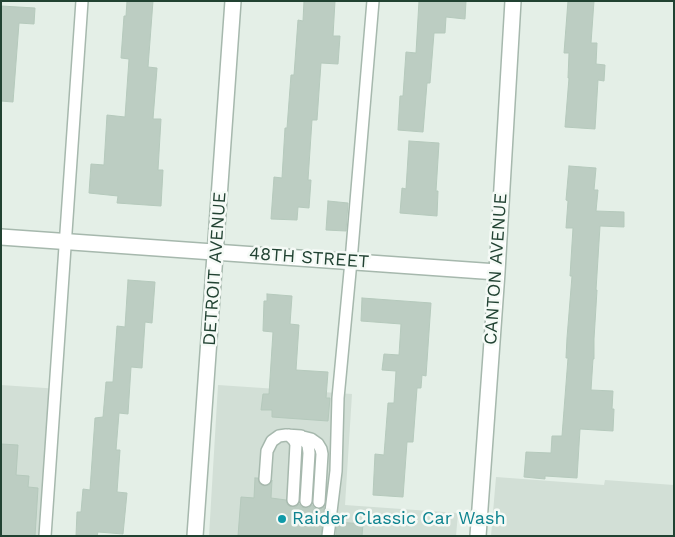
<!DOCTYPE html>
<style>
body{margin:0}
#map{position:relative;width:675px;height:537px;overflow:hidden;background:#e4efe7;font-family:"Work Sans",sans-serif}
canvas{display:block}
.frame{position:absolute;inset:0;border:2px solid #214232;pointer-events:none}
</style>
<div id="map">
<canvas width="675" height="537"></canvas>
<div class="frame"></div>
</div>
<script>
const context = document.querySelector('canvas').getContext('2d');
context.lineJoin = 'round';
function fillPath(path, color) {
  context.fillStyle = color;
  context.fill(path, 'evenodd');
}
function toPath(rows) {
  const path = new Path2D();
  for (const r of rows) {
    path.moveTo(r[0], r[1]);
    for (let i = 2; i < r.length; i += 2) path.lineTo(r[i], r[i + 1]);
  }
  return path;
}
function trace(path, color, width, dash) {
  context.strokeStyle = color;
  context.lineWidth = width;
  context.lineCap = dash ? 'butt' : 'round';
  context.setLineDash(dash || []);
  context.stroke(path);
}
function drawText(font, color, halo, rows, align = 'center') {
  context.font = font + ' "Work Sans",sans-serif';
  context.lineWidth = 5;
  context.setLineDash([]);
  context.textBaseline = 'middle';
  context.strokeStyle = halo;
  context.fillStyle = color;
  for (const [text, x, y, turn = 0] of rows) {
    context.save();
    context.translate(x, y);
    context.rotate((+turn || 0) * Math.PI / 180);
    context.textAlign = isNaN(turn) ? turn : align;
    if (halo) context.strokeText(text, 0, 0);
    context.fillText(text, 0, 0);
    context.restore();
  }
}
fillPath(toPath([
 [1,385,60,389,50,536,1,536],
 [218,385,352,394,345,505,458,513,456,536,209,536],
 [496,477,604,485,605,480,674,485,674,536,491,536]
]), '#d2dfd6');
const building = toPath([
 [127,1,153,1,148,67,157,68,153,119,161,119,158,170,163,170,161,206,117,203,118,196,89,193,91,164,104,165,107,115,125,117,129,59,121,58,124,16,126,16,127,1],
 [304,1,335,1,333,36,340,36,338,64,321,63,317,120,312,120,308,180,311,180,309,208,298,207,297,220,271,219,274,177,282,178,285,128,287,128,291,75,294,75,298,20,303,21,304,1],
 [419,1,466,1,465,19,446,17,445,33,434,33,430,83,427,83,423,132,398,130,400,96,403,96,406,52,416,53,419,1],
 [568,1,594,1,591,43,597,43,596,64,605,65,604,81,598,80,595,129,565,127,569,78,568,78,569,53,564,53,568,1],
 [1,6,35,8,34,24,19,23,13,102,1,101,1,6],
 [409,141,439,143,436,191,438,191,437,216,400,213,402,188,406,189,409,141],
 [569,166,596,168,594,190,598,190,596,211,624,212,624,227,600,226,596,290,597,290,594,339,594,359,593,359,591,390,613,391,612,409,614,409,613,431,580,429,577,478,545,476,545,479,524,477,526,452,551,453,552,436,562,436,568,358,566,358,567,338,572,276,570,276,573,228,566,228,568,201,566,200,569,166],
 [328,201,348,203,346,231,326,230,328,201],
 [128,280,155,282,152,323,145,322,142,368,131,367,128,414,119,413,116,450,120,450,117,492,127,493,123,534,98,532,97,536,76,536,77,512,81,512,83,489,90,490,95,418,103,417,106,382,113,382,117,326,125,327,128,280],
 [267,294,292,296,290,324,299,325,296,370,328,372,326,398,330,398,328,421,272,417,272,410,261,410,263,394,269,394,273,332,263,331,264,301,267,301,267,294],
 [362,298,431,303,426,376,422,375,421,388,417,388,413,442,407,442,403,497,373,495,375,454,384,455,388,403,394,403,396,371,382,370,384,354,399,355,401,324,361,321,362,298],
 [1,444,18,445,16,475,29,476,28,487,38,488,35,536,1,536,1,444],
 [255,478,258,478,259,483,264,486,269,485,272,480,271,498,286,500,287,504,289,506,296,507,299,504,301,507,305,508,309,508,312,505,314,508,318,509,324,507,321,536,238,536,241,497,254,498,255,478],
 [337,522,363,524,362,536,336,536,337,522]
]);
fillPath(building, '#bccdc2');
trace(building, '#b5c9bc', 1);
const lane = toPath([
 [289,435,294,440,296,444,293,500],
 [303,437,311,439,318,444,321,449,322,454,319,502],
 [265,479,267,451,272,441,279,436,286,435,301,436,308,445,309,453,306,501],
 [45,536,82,1],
 [328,536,336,471,338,398,351,261,373,1]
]);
const street = toPath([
 [1,237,497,272],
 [195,536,233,1],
 [478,536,497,272,513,1]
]);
trace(lane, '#a6b8ad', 14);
trace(street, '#a6b8ad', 18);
trace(lane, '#fff', 11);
trace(street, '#fff', 15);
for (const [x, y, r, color] of [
 [282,519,5,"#0f9aa8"]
]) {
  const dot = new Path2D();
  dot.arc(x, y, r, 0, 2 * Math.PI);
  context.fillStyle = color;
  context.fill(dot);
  trace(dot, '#f5faf6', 2);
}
drawText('18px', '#214232', '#f5faf6', [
 ["48TH STREET",309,258,4],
 ["DETROIT AVENUE",215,269,-86],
 ["CANTON AVENUE",496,269,-86]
]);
drawText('18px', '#0d838f', '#f5faf6', [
 ["Raider Classic Car Wash",292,519]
], 'left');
</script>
